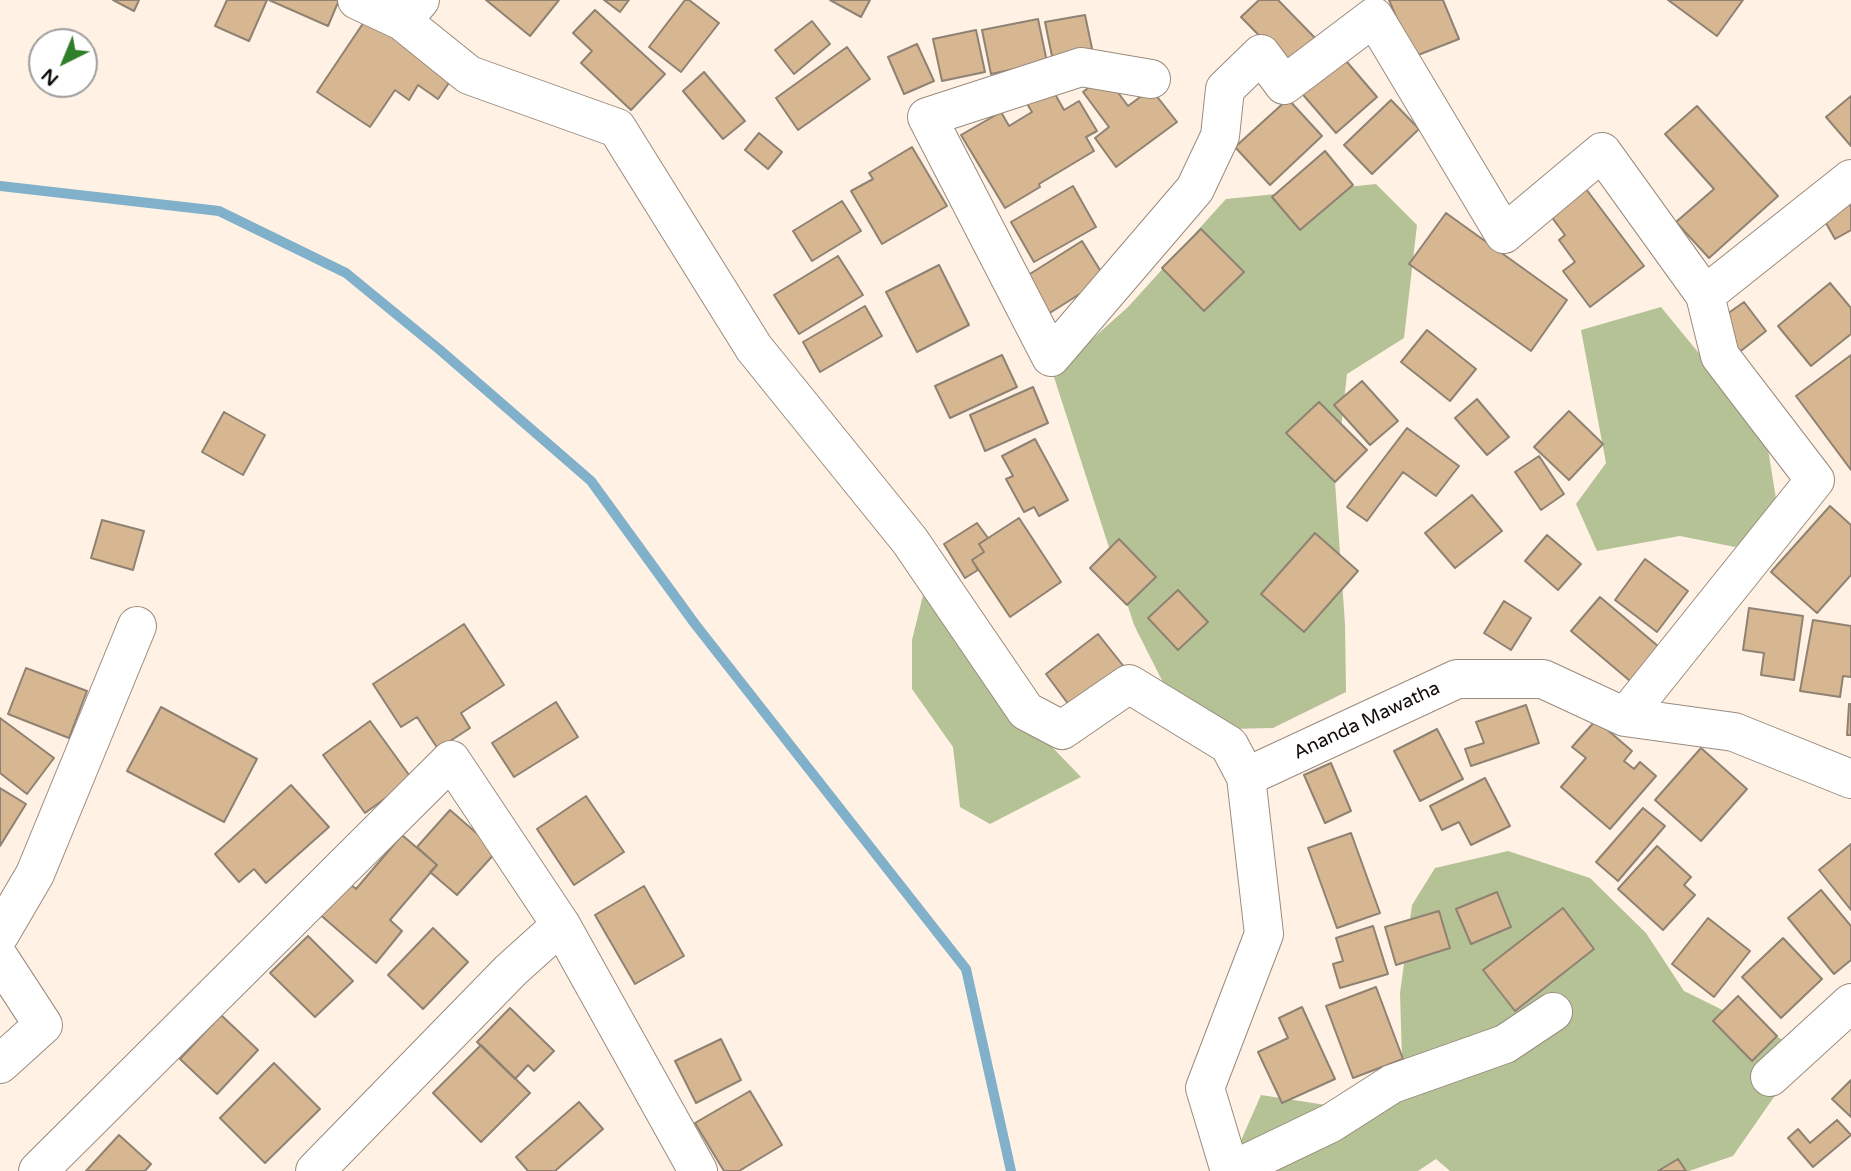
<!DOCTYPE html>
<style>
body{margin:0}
#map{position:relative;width:1851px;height:1171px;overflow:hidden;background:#fff2e5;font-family:"Varela Round",sans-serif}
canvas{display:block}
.north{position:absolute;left:28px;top:28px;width:70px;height:70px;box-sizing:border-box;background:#fff;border:2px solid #a09e9c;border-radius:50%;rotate:223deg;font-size:19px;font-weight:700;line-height:28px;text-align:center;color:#120d08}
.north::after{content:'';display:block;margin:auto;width:24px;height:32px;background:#2f7e29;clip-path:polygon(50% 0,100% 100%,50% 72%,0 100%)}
</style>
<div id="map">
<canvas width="1851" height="1171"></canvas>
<div class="north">N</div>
</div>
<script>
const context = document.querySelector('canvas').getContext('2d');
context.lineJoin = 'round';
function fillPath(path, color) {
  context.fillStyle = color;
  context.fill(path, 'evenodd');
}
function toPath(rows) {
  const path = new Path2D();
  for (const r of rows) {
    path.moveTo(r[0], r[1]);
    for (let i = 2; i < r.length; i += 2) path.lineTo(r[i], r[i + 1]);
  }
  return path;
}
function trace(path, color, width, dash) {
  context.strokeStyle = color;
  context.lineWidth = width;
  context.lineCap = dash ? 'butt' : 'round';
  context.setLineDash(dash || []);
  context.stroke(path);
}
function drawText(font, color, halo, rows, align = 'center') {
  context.font = font + ' "Varela Round",sans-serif';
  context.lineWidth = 5;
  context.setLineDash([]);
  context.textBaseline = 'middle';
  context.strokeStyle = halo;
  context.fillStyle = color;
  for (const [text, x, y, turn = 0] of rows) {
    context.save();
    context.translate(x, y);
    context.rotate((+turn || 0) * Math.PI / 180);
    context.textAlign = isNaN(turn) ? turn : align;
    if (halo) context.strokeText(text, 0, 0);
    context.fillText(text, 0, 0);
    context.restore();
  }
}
fillPath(toPath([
 [1376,184,1417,225,1404,338,1347,374,1335,482,1345,624,1346,692,1273,728,1187,730,1134,625,1053,374,1128,307,1226,199],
 [1661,307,1702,357,1768,449,1778,511,1735,547,1680,536,1597,551,1576,504,1606,463,1581,330],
 [925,587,1030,724,1081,777,990,824,960,807,953,747,912,689,912,640],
 [1508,851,1590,878,1646,933,1684,991,1806,1051,1733,1156,1689,1171,1450,1171,1436,1159,1418,1171,1247,1171,1239,1145,1261,1095,1352,1109,1403,1091,1400,993,1412,905,1435,868]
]), '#b5c295');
trace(toPath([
 [0,186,219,211,346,273,440,350,591,481,695,624,966,969,1011,1171]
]), '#80b0ca', 10);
const building = toPath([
 [113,0,139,0,134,11,113,0],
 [227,0,267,0,249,41,215,26,227,0],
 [269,0,339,0,328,26,269,0],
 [486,0,559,0,530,36,486,0],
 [604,0,629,0,620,12,604,0],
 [685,0,689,0,719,23,681,72,649,47,685,0],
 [830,0,870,0,861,17,830,0],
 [1259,0,1278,0,1321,44,1293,70,1241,17,1259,0],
 [1389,0,1443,0,1459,39,1413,57,1389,0],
 [1668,0,1743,0,1717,36,1668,0],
 [595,10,665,74,631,110,581,63,592,51,573,33,595,10],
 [1085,15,1094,58,1054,66,1045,22,1085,15],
 [368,16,455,74,438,99,418,85,409,100,395,90,370,127,317,92,368,16],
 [1038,19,1047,62,991,74,982,30,1038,19],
 [812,21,830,44,794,74,775,50,812,21],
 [976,30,985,72,942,81,933,39,976,30],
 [917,44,934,81,904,94,888,57,917,44],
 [847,47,870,79,798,130,776,98,847,47],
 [1341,55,1377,97,1336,133,1299,90,1341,55],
 [704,72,745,121,723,139,683,91,704,72],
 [1105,75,1128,106,1151,89,1177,122,1116,167,1095,138,1109,127,1083,92,1105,75],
 [1051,87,1064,110,1079,101,1097,131,1086,137,1094,151,1039,184,1040,187,1005,208,961,135,1001,112,1009,126,1032,112,1026,102,1051,87],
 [1851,96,1851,146,1826,117,1851,96],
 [1288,99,1322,136,1270,185,1235,147,1288,99],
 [1391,100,1419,129,1372,174,1344,145,1391,100],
 [1697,106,1778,196,1709,258,1676,222,1714,189,1665,134,1697,106],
 [759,133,782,152,768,169,745,150,759,133],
 [912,147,947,206,882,244,851,191,873,179,869,173,912,147],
 [1325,151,1353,185,1300,230,1272,197,1325,151],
 [1580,181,1644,266,1590,307,1563,271,1575,262,1559,240,1565,235,1544,207,1580,181],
 [1073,186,1096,227,1034,262,1011,222,1073,186],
 [842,201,861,231,812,261,793,231,842,201],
 [1848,201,1851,207,1851,230,1835,239,1822,216,1848,201],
 [1446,213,1567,300,1531,351,1409,264,1446,213],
 [1201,229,1244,272,1204,311,1162,268,1201,229],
 [1082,241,1105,278,1045,316,1022,279,1082,241],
 [838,256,863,295,799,334,774,295,838,256],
 [939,265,969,325,917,352,886,292,939,265],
 [1830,283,1851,308,1851,334,1811,366,1778,326,1830,283],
 [1744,302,1766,331,1737,354,1713,324,1744,302],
 [865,306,882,336,820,372,803,342,865,306],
 [1427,330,1476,369,1450,401,1401,362,1427,330],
 [1002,355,1017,387,950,418,935,386,1002,355],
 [1851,355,1851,470,1796,396,1851,355],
 [1362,381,1398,421,1370,445,1334,405,1362,381],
 [1033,387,1048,423,985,451,970,415,1033,387],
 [1477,399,1509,437,1487,455,1455,418,1477,399],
 [1319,402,1367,450,1335,482,1286,433,1319,402],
 [1569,411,1603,444,1569,480,1534,447,1569,411],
 [224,412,265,435,243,475,202,452,224,412],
 [1407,428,1459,466,1436,496,1403,472,1367,521,1347,507,1407,428],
 [1035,439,1068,500,1039,516,1034,507,1024,512,1006,479,1013,476,1002,456,1035,439],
 [1539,456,1564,494,1541,510,1515,472,1539,456],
 [1472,495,1502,531,1455,568,1425,533,1472,495],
 [1830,506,1851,525,1851,575,1817,613,1771,572,1830,506],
 [1019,518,1061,582,1010,617,972,560,984,552,979,544,1019,518],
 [102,520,144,531,133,570,91,558,102,520],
 [977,523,988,538,979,544,984,552,972,560,978,570,965,578,944,544,977,523],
 [1315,533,1358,571,1304,632,1261,594,1315,533],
 [1547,535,1581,564,1558,590,1525,561,1547,535],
 [1119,539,1156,577,1127,605,1090,568,1119,539],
 [1645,559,1688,591,1657,632,1615,600,1645,559],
 [1178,590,1208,622,1178,650,1148,618,1178,590],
 [1600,597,1665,652,1636,686,1571,631,1600,597],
 [1504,601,1531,618,1511,650,1484,633,1504,601],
 [1749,608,1803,616,1794,680,1761,675,1764,653,1743,650,1749,608],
 [1813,620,1851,626,1851,677,1843,676,1840,697,1800,691,1813,620],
 [464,624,504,685,461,713,470,728,438,749,417,717,401,727,373,684,464,624],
 [1098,634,1125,668,1072,709,1046,674,1098,634],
 [26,668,87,691,69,738,8,714,26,668],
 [556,702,578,737,514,777,492,743,556,702],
 [1849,704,1851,704,1851,735,1847,735,1849,704],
 [1526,705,1539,743,1471,766,1465,749,1484,743,1476,722,1526,705],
 [161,707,257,759,224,822,127,771,161,707],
 [0,718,54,758,27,794,0,773,0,718],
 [1596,720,1632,751,1624,761,1634,769,1640,762,1656,776,1610,829,1561,787,1586,758,1572,747,1596,720],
 [370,721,412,779,365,813,323,755,370,721],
 [1437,729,1463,779,1420,801,1394,751,1437,729],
 [1701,748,1747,789,1701,841,1655,800,1701,748],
 [1331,763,1351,811,1325,823,1304,775,1331,763],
 [1485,778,1510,826,1471,845,1459,822,1442,830,1430,806,1485,778],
 [291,785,329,827,266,883,254,869,239,882,215,854,291,785],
 [0,788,26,804,0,846,0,788],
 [586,796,624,852,574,885,537,829,586,796],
 [1643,808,1665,826,1618,881,1596,862,1643,808],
 [450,810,497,851,457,895,430,872,437,865,417,847,450,810],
 [1351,833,1380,913,1337,928,1308,848,1351,833],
 [402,835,437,865,390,920,402,931,376,963,317,912,344,879,356,889,402,835],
 [1851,844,1851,910,1819,870,1851,844],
 [1657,846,1691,877,1684,885,1695,895,1663,930,1618,889,1657,846],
 [644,886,684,956,635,984,595,915,644,886],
 [1821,890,1851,926,1851,960,1834,974,1788,918,1821,890],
 [1497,892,1511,927,1471,944,1456,909,1497,892],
 [1563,908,1594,949,1515,1011,1483,970,1563,908],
 [1439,911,1450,948,1396,965,1385,927,1439,911],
 [1708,918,1750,951,1714,997,1672,964,1708,918],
 [1373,926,1388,974,1340,988,1333,964,1343,961,1336,938,1373,926],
 [433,928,468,962,423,1009,388,975,433,928],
 [308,936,353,981,315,1017,270,973,308,936],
 [1783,938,1822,979,1781,1018,1742,977,1783,938],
 [1376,987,1403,1059,1353,1078,1326,1006,1376,987],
 [1738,996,1777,1036,1752,1061,1713,1021,1738,996],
 [1302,1007,1335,1079,1282,1103,1258,1052,1288,1038,1279,1018,1302,1007],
 [510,1008,554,1051,534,1071,528,1065,515,1079,477,1042,510,1008],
 [221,1015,258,1050,217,1094,180,1059,221,1015],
 [721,1039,741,1080,696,1103,675,1061,721,1039],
 [481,1045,530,1093,481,1142,433,1093,481,1045],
 [274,1063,320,1109,265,1163,220,1118,274,1063],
 [1851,1080,1851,1117,1832,1099,1851,1080],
 [750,1091,782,1145,739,1171,724,1171,695,1123,750,1091],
 [579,1102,603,1129,555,1171,528,1171,516,1157,579,1102],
 [1837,1120,1851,1135,1813,1167,1788,1138,1798,1129,1810,1143,1837,1120],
 [119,1135,151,1164,145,1171,86,1171,119,1135],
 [1678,1159,1686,1171,1658,1171,1678,1159]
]);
fillPath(building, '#d7b791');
trace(building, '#8f8273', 2);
const minor = toPath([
 [357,0,402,21,420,0],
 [402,21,469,75,617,128,754,348,910,541,1026,711,1062,730,1129,684,1229,745,1246,777,1264,934,1205,1088,1230,1171],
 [1151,79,1081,67,927,117,1051,357,1195,189,1220,136,1225,89,1261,54,1284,85,1374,17,1504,234,1602,152,1705,295],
 [1625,717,1815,480,1720,356,1705,295,1851,179],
 [1246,777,1457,679,1543,679,1625,717,1734,732,1851,779],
 [0,934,35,874,137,626],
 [0,959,43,1025,0,1064],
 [1770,1077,1851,1003],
 [38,1171,451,760,561,925,698,1171],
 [315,1171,511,970,561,925],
 [1231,1171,1331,1123,1392,1084,1505,1044,1553,1012]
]);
trace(minor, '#998b7d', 40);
trace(minor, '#fff', 38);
drawText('19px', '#120d08', '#fff', [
 ["Ananda Mawatha",1367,721,-25]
]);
</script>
